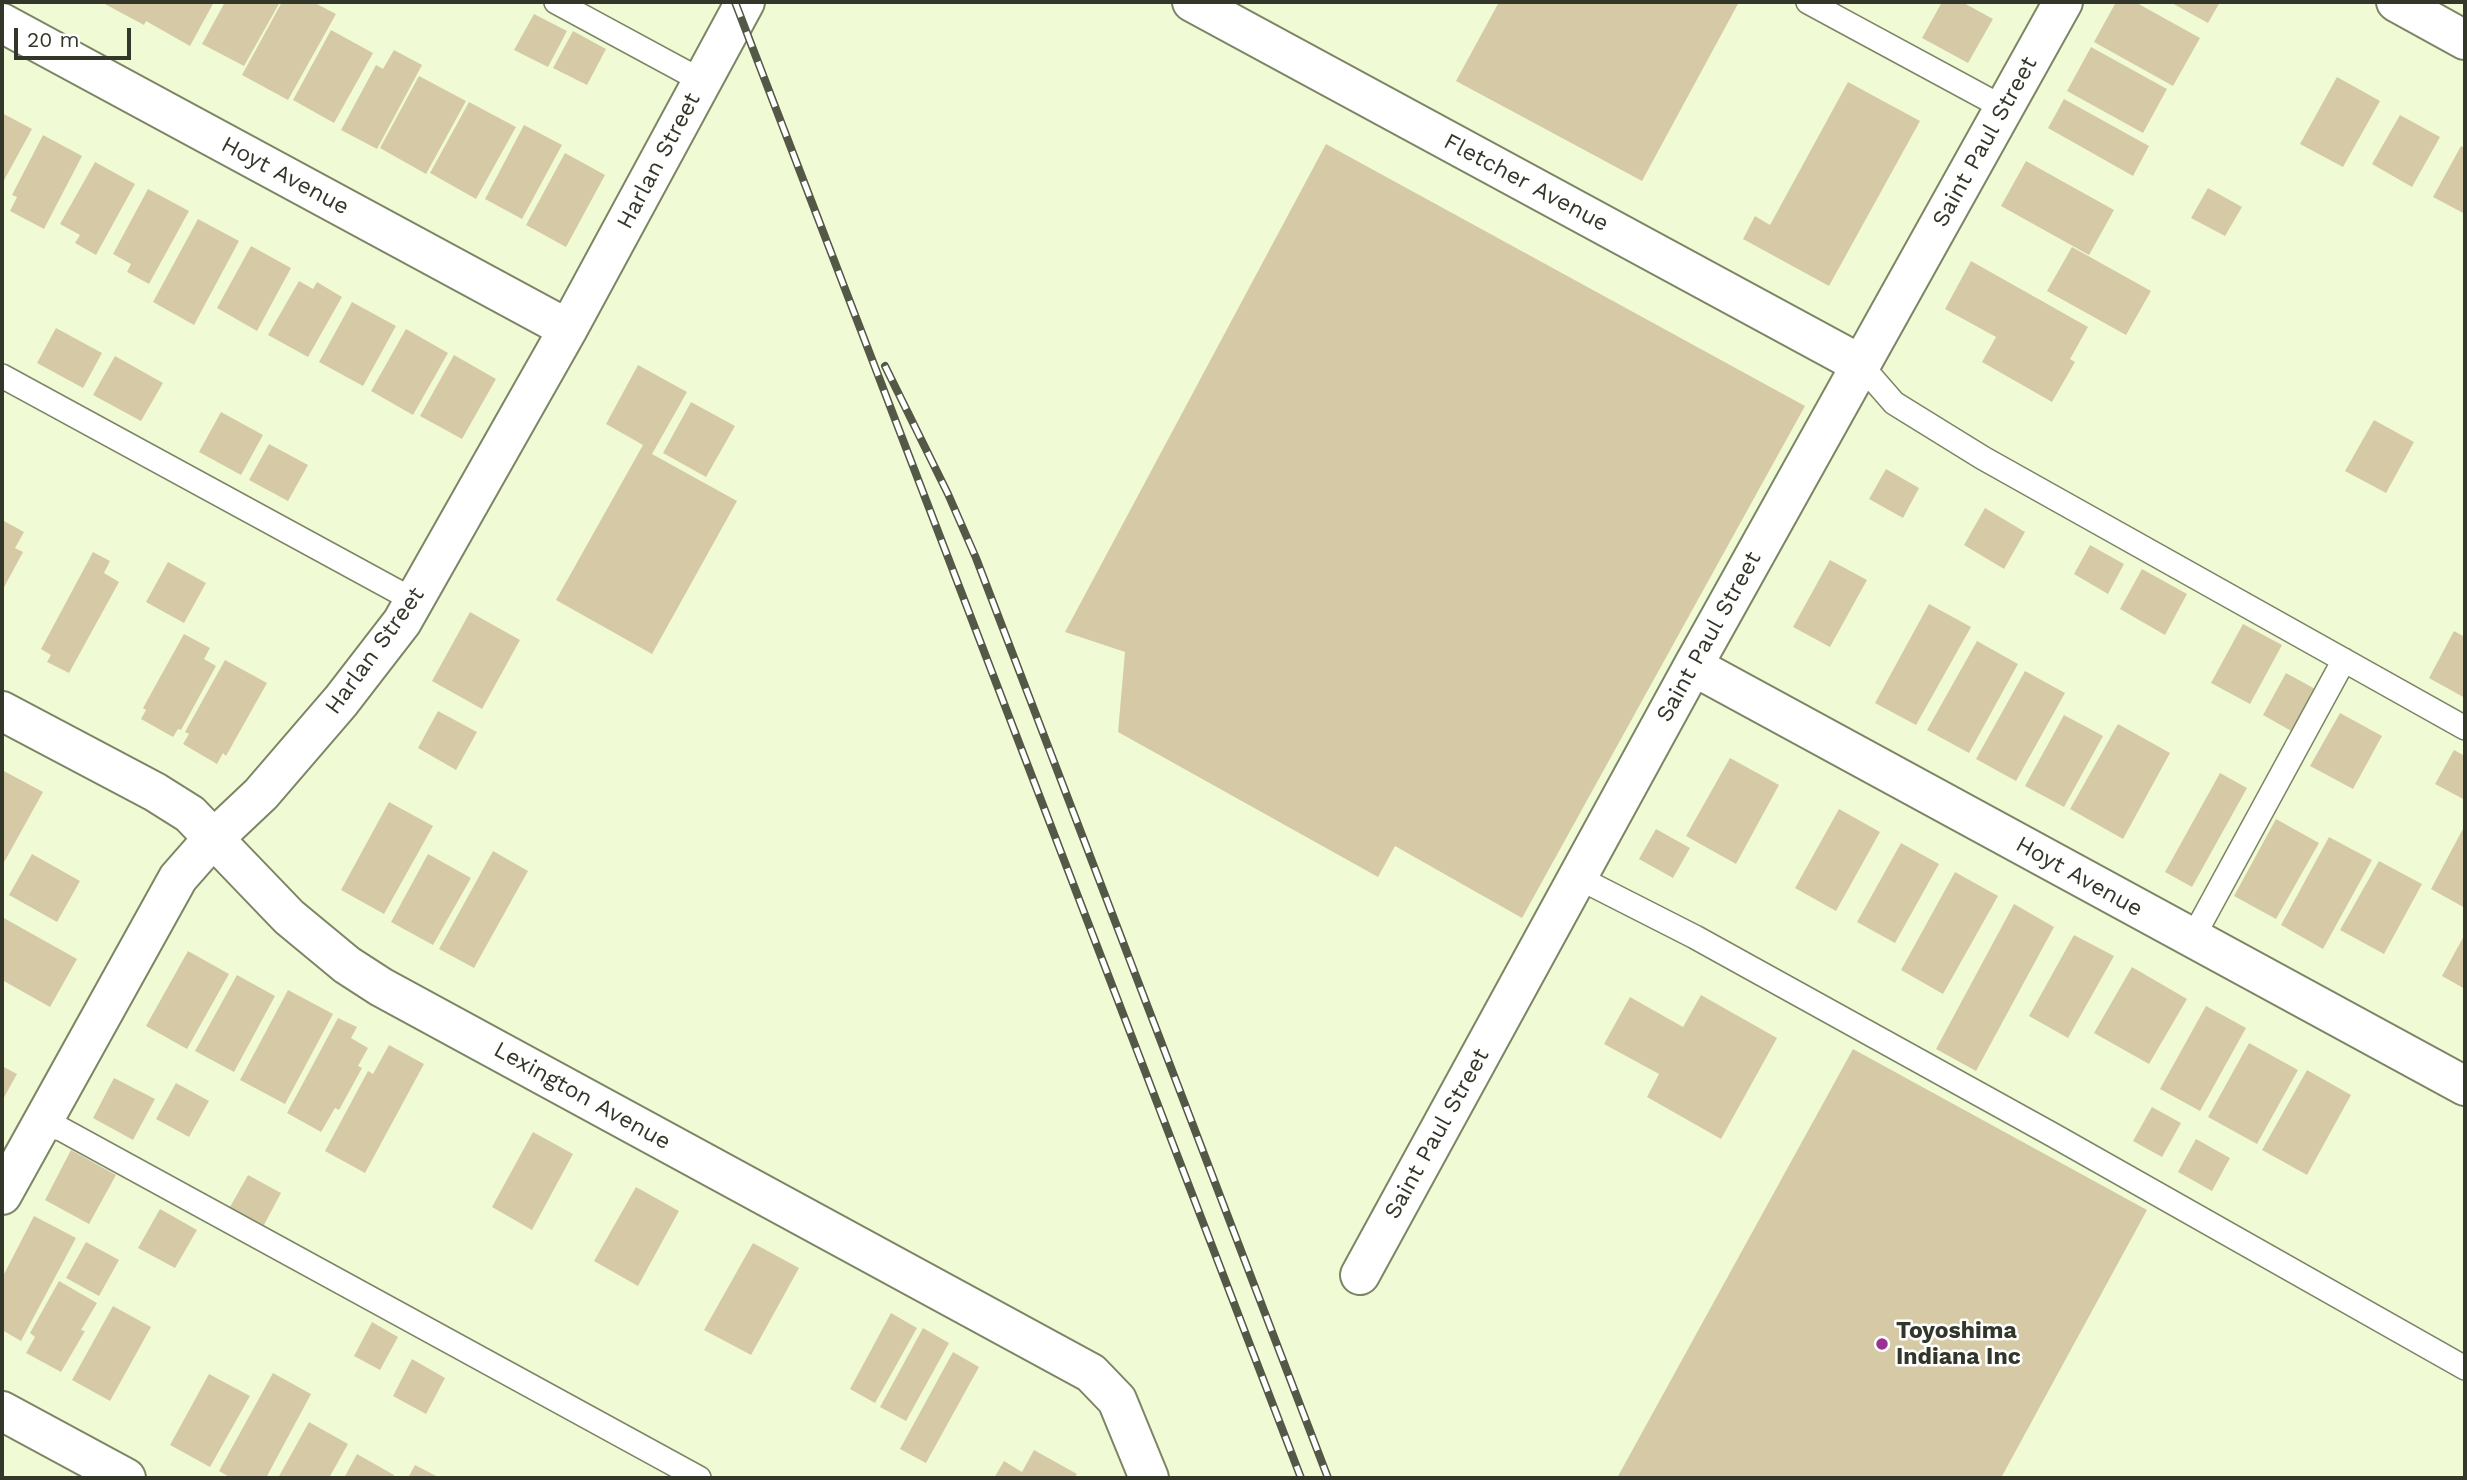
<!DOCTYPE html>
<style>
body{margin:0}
#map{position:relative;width:2467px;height:1480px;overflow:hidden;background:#f0fbd6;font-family:"Work Sans",sans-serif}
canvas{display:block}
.frame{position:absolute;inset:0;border:4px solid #333729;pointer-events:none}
.scale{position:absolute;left:14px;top:28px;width:117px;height:32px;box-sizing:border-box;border:4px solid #333729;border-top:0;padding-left:9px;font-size:21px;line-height:24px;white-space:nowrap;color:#333729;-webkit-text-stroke:5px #fff;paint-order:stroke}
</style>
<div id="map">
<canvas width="2467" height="1480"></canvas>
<div class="frame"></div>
<div class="scale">20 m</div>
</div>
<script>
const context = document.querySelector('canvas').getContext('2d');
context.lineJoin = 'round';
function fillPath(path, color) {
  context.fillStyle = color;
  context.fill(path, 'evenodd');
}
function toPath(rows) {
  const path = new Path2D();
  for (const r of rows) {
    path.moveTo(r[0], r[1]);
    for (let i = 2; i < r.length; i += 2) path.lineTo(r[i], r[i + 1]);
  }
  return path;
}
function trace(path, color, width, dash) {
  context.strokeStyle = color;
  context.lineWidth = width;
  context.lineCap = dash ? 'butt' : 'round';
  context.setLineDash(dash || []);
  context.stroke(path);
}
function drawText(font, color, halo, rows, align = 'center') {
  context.font = font + ' "Work Sans",sans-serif';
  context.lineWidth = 5;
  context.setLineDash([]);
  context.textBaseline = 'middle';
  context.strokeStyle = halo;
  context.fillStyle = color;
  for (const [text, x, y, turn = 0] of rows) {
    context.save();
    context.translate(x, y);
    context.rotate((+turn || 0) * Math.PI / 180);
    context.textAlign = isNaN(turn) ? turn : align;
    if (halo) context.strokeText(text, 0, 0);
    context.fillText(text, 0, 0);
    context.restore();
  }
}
fillPath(toPath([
 [101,2,214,2,190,46,146,21,144,25],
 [225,2,280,2,244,66,202,44],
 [282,2,313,2,336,14,288,100,242,75],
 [1499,2,1739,2,1642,181,1456,81],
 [1942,2,1962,2,1993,19,1968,63,1922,38],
 [2116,2,2135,2,2200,38,2173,86,2094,42],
 [2170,2,2220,2,2208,23],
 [534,14,567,31,548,67,514,50],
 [331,30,373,53,334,123,293,100],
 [573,31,606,49,587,85,553,68],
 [2091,47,2167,89,2143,133,2067,91],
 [394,50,422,65,377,149,341,130,376,65,383,69],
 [419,76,466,101,426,174,380,148],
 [2337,77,2380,101,2343,167,2300,144],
 [1848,82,1920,121,1829,286,1743,239,1755,216,1770,225],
 [2064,99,2149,146,2133,176,2048,128],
 [469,102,516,127,476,199,430,173],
 [2,113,32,129,2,184],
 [2400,115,2440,137,2412,187,2372,164],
 [524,125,562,145,522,219,485,199],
 [43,135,82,156,44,229,10,211,17,197,12,195],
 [1326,144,1805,406,1522,918,1395,846,1378,877,1118,732,1125,652,1065,632],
 [2461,146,2465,148,2465,214,2433,197],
 [565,153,605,175,566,247,526,225],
 [2026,161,2114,210,2089,255,2001,206],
 [95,162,135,184,96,255,75,243,80,235,60,224],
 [2208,188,2242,207,2225,236,2191,218],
 [148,189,189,211,149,284,127,272,131,264,113,254],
 [198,219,239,241,194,325,153,302],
 [251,246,291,268,257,331,217,308],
 [2072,247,2151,291,2126,335,2047,291],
 [1971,261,2088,327,2070,359,2075,362,2052,402,1982,362,1996,337,1945,309],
 [299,281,313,289,317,282,342,297,308,357,268,335],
 [352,302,396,326,363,386,319,362],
 [56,328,102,353,83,388,37,363],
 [406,329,448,353,413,415,371,391],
 [454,355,496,379,462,439,420,416],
 [115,356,163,383,141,421,93,395],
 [638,365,687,392,652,454,737,501,652,654,556,600,643,445,606,424],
 [691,402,735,426,706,477,663,453],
 [221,412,263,435,241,475,199,452],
 [2374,420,2414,442,2386,493,2345,471],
 [269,444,308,465,288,501,249,480],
 [1886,469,1919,488,1903,518,1869,499],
 [1985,508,2025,532,2004,569,1964,545],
 [2,520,24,532,15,548,23,552,2,591],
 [2090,545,2124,564,2108,594,2074,574],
 [93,552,110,561,104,573,119,582,69,673,47,662,51,655,41,649],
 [1830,560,1867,580,1830,647,1793,627],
 [168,562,206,583,184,623,146,602],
 [2142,569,2187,594,2165,635,2120,609],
 [1929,604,1971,627,1916,725,1875,703],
 [470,612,520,640,482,709,432,681],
 [2243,624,2282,645,2250,704,2211,683],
 [2454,631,2465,637,2465,698,2429,678],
 [184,634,210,648,204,659,216,666,181,730,178,729,173,737,141,719,146,710,143,708],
 [1977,641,2018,664,1969,753,1927,730],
 [225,660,267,683,226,756,223,753,217,764,183,744,189,734,185,732],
 [2025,671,2065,693,2016,781,1976,759],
 [2286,673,2317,690,2293,732,2263,715],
 [438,711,477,732,456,770,418,748],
 [2340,713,2382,736,2353,789,2310,766],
 [2064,715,2103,736,2064,807,2025,786],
 [2118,724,2170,753,2123,839,2070,809],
 [2454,750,2465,756,2465,800,2435,784],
 [1730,758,1779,785,1736,864,1686,836],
 [2,770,43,792,2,866],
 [2220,773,2247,788,2192,887,2165,872],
 [389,802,433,826,384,914,341,890],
 [1839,809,1880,832,1836,911,1795,888],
 [2276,819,2319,843,2276,919,2234,896],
 [2465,825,2465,908,2431,889],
 [1656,829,1690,848,1673,878,1639,859],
 [2329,837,2372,860,2323,949,2281,925],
 [1901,843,1939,864,1895,943,1857,922],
 [493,851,528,871,474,968,439,949],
 [32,854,80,881,57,922,9,895],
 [428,854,471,878,433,945,391,922],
 [2379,861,2422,884,2384,954,2340,930],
 [1955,872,1998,896,1943,994,1901,970],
 [2014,904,2054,927,1976,1071,1936,1049],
 [2,917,77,959,50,1007,2,980],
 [2465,934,2465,989,2442,976],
 [2074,935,2114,956,2068,1038,2029,1016],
 [188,951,229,974,187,1049,146,1026],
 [2132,967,2187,999,2149,1064,2094,1033],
 [237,975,275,996,234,1072,195,1051],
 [288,990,333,1014,285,1104,240,1080],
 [1701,995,1777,1038,1721,1139,1647,1097,1659,1074,1604,1044,1630,997,1683,1027],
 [2206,1006,2246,1028,2200,1111,2160,1089],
 [338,1018,357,1027,351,1038,368,1048,358,1066,362,1068,339,1110,335,1108,321,1132,287,1113],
 [2249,1043,2298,1070,2257,1144,2208,1117],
 [389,1045,424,1064,365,1173,325,1151,368,1071,373,1074],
 [1853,1049,2147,1210,2001,1478,1617,1478],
 [2,1066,17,1074,2,1101],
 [2307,1070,2351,1095,2307,1175,2262,1150],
 [114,1078,155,1099,133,1140,93,1118],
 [176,1083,209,1101,189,1137,156,1119],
 [2152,1107,2181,1123,2162,1157,2133,1141],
 [533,1132,573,1154,532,1230,492,1207],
 [2196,1139,2230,1158,2212,1191,2178,1172],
 [71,1150,116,1175,89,1224,45,1200],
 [248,1175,281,1193,264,1225,230,1207],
 [636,1187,679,1211,638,1286,594,1261],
 [160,1209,197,1230,175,1268,138,1248],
 [34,1216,76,1238,21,1341,2,1330,2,1278],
 [86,1242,119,1260,99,1296,66,1278],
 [753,1243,799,1268,751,1355,704,1330],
 [59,1281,97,1303,81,1330,85,1331,61,1372,26,1353,35,1337,30,1333],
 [113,1306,151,1327,110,1401,72,1380],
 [891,1313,917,1328,875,1403,850,1389],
 [372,1322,398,1337,380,1370,354,1356],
 [923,1328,949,1343,906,1421,880,1407],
 [953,1352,979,1367,926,1463,900,1449],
 [412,1359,445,1378,426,1414,393,1396],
 [273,1373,311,1394,266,1478,231,1478,219,1471],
 [209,1374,250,1396,210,1467,170,1445],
 [309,1422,348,1444,329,1478,278,1478],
 [1034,1450,1077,1474,1074,1478,994,1478,1004,1461,1022,1472],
 [357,1454,394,1475,393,1478,344,1478],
 [415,1465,440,1478,408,1478]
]), '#d6caa6');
const service = toPath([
 [556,2,702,81],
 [1808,2,2004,108],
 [1860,364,1894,403,1983,458,2465,728],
 [2,376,415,601],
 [1577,877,1695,937,2053,1135,2465,1368],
 [2192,939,2344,660],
 [41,1124,61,1129,699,1478]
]);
const minor = toPath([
 [1192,2,1860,364],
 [2396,2,2465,40],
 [2,23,568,329],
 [1693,666,2465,1086],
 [2,711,155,792,190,814,289,917,347,965,381,987,1091,1373,1117,1400,1149,1478],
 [2,1195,178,878,207,845,261,794,341,701,402,622,568,329,745,2],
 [1360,1275,1693,666,2063,2],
 [2,1411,126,1478]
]);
trace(service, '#7c8564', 26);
trace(minor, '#7c8564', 42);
trace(service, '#fff', 23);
trace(minor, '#fff', 38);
const rail = toPath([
 [735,2,1301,1478],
 [885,366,948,494,976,558,1328,1478]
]);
trace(rail, '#545947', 8);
trace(rail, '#fff', 5, [16]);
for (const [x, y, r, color] of [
 [1882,1344,7,"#9a3193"]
]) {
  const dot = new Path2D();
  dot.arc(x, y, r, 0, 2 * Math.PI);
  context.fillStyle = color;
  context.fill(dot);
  trace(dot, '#fff', 2.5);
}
drawText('23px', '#333729', '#fff', [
 ["Saint Paul Street",1985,142,-61],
 ["Harlan Street",659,161,-62],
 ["Hoyt Avenue",285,176,28],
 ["Fletcher Avenue",1526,183,28],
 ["Saint Paul Street",1709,637,-61],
 ["Harlan Street",375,651,-54],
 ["Hoyt Avenue",2079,877,29],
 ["Lexington Avenue",582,1096,29],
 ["Saint Paul Street",1437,1134,-61]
]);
drawText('bold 23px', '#333729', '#fff', [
 ["Toyoshima",1896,1331],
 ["Indiana Inc",1896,1357]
], 'left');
</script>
